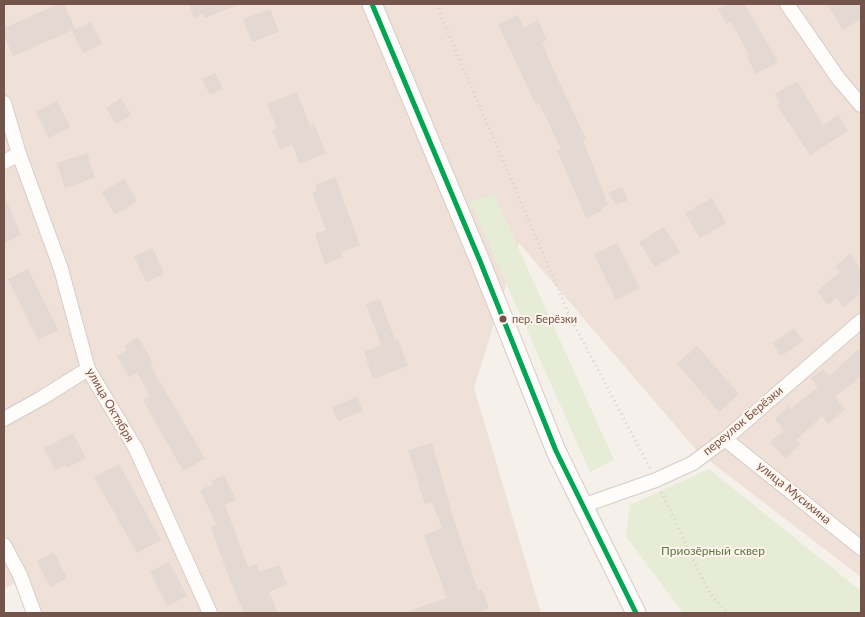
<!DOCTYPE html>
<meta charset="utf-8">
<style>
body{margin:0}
#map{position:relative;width:865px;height:617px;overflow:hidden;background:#f6f0ea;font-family:Lato,sans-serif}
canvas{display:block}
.frame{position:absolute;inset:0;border:5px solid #73544b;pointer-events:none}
</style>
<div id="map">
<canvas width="865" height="617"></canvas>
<div class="frame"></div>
</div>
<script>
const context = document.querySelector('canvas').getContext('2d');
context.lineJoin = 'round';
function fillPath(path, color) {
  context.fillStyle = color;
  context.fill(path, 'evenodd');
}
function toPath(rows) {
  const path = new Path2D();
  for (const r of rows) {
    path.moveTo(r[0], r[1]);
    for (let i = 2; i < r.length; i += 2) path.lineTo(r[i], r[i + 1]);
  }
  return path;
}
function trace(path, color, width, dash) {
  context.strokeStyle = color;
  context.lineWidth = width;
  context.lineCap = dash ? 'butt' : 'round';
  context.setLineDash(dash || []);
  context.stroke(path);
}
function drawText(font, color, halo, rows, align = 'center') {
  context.font = font + ' Lato,sans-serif';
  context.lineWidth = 4;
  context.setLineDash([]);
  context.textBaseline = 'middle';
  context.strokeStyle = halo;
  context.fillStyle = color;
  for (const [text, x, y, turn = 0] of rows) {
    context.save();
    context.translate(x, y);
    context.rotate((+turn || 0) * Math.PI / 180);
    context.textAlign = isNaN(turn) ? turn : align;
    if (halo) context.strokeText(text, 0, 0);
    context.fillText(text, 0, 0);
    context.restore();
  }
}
fillPath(toPath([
 [4,4,861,4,861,577,698,452,519,243,474,388,541,613,27,613,14,583,4,589]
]), '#efe1d8');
fillPath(toPath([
 [494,194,614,460,590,472,470,202],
 [709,469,861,591,861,613,683,613,626,536,630,505]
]), '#e6ecd5');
fillPath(toPath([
 [58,4,64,4,75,29,13,56,4,35,4,28],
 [189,4,238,4,239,5,204,18,203,14,194,18],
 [728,4,744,4,778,62,756,74,747,57,749,55,731,22,726,24,718,9],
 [827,4,861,4,861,19,843,30],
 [270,9,279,32,252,42,243,19],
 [518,15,524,27,538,20,547,40,542,42,549,60,586,139,583,140,608,205,601,209,602,211,586,218,557,150,561,149,539,103,536,105,498,24],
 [91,22,102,44,83,53,72,31],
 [215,73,223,89,210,95,202,79],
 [797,81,823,125,838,115,848,131,810,155,777,105,780,103,775,94],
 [297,92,310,126,314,124,326,153,300,164,292,144,280,150,272,130,277,128,267,104],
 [121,98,131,115,116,124,106,108],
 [57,101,70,127,49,138,36,112],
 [87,153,95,178,65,188,57,163],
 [335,177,360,245,341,252,343,257,325,264,315,234,326,230,312,193,317,191,315,185],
 [124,179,137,201,115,215,102,192],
 [622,187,628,200,616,205,608,193],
 [4,195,21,235,4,243],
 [712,198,726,223,700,238,685,213],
 [664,227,680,252,655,267,639,242],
 [617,243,640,288,616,300,594,254],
 [153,248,164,274,146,282,134,256],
 [850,254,861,269,861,293,844,307,836,298,828,305,817,291,840,272,835,266],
 [28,269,58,330,38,340,8,279],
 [380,299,395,340,398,339,408,366,373,379,364,352,381,345,366,304],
 [794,328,803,341,781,356,772,343],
 [138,337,153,363,150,365,205,459,183,471,143,400,150,396,137,372,129,377,117,356,127,350,124,346],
 [697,346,739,394,719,412,677,364],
 [861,347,861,376,835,397,845,409,828,424,822,416,796,440,800,445,785,458,770,442,784,430,775,419,789,406,791,409,818,387,811,378,823,369,829,376],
 [357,397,363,411,338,421,332,407],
 [73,433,86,458,67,468,65,465,55,470,44,448],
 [432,443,454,520,478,590,482,589,489,609,477,613,409,613,409,611,447,598,424,535,442,528,432,502,425,504,408,450],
 [119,464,161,540,137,553,94,477],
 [224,475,236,500,225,505,248,567,256,564,260,572,279,565,287,584,269,592,278,613,244,613,228,575,211,527,216,524,200,490,213,484,211,481],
 [54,552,67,578,50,587,37,561],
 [169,562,187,596,167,606,150,572]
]), '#e3d8d2');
const minor = toPath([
 [787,4,838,78,861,105],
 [4,103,19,154,61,269,88,369,136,449,210,613],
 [4,162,19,154],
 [4,419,40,399,88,369],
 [725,439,861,548],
 [582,506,656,480,693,463,725,439,861,321],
 [4,545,20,575,34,613]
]);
const secondary = toPath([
 [372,4,480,261,556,451,636,613]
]);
trace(minor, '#d5ccc7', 16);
trace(secondary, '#d5cbc6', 21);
trace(toPath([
 [436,4,570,317,650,468],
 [661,492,710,594,728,613]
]), '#d9d0ce', 3, [1, 4]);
trace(minor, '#fefdfc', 14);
trace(secondary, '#fefdfc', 19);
trace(toPath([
 [372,4,480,261,556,451,636,613]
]), '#00a651', 5);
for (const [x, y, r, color] of [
 [503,319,4.5,"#73544b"]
]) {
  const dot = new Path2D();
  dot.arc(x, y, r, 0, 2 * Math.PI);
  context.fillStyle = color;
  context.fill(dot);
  trace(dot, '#fef4eb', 2);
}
drawText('11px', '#73544b', '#fef4eb', [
 ["пер. Берёзки",512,319]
], 'left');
drawText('12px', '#73544b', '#fef4eb', [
 ["улица Октября",110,405,60],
 ["переулок Берёзки",743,421,-40],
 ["улица Мусихина",794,493,39]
]);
drawText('12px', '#5b7843', '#fef4eb', [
 ["Приозёрный сквер",713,551]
]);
</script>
